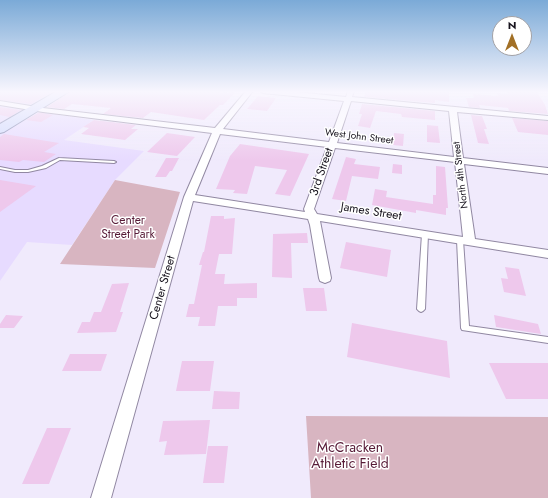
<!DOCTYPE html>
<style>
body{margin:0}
#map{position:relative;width:548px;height:498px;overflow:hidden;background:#f0eafc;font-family:Jost,sans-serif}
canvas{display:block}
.north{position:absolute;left:492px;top:16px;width:40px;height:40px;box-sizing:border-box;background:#fff;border:1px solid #a2a1a5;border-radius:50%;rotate:0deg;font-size:11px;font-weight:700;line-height:16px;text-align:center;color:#17131d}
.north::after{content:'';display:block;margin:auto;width:14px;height:18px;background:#a27026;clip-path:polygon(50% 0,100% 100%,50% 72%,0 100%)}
</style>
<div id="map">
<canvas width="548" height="498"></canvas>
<div class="north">N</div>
</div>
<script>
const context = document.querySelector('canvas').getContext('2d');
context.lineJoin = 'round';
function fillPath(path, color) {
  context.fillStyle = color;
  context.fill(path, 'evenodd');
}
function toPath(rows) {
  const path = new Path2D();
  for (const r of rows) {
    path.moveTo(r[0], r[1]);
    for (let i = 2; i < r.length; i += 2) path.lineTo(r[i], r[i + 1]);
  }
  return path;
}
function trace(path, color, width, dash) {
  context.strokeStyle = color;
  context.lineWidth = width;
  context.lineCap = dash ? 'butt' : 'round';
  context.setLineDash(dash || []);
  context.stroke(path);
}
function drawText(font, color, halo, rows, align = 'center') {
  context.font = font + ' Jost,sans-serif';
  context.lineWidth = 3;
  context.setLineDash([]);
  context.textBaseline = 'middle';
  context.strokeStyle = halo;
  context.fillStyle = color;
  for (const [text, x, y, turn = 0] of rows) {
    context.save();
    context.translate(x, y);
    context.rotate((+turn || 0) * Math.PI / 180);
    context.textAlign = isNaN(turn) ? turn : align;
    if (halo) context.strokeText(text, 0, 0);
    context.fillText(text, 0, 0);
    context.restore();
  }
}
fillPath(toPath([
 [0,91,57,91,0,123],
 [39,112,94,120,64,140,144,151,115,180,72,245,27,242,0,281,0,134]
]), '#e7dbff');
fillPath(toPath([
 [115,180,180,192,155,268,60,264],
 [306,416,548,417,548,498,311,498]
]), '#d8b5c1');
fillPath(toPath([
 [0,91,18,92,54,91,31,104,0,100],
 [71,91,199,91,235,93,223,105,220,105,204,120,151,112,143,118,103,114,111,108,72,104,64,109,47,107],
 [366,91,449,92,449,102,435,100,435,103,364,97],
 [507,91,537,92,545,105,548,114,509,111,508,108,479,105,480,108,469,107,466,98,474,98,473,94,498,96,497,93,508,94],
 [258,96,276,98,267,111,247,109],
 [362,104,435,111,435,120,402,117,401,114,376,111,370,128,358,126,362,114,359,114],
 [0,107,21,110,10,117,0,115],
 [38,113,43,113,53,115,41,122,26,120],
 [471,115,482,116,487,129,484,129,489,144,478,143],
 [512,118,548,121,548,135,518,132],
 [94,120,136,125,131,129,138,129,125,140,81,134,89,128,83,127],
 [427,125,438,126,440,143,427,142],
 [167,133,195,137,177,156,147,152],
 [394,133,404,134,403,146,393,145],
 [4,134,59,143,44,152,56,154,44,162,23,160,19,162,0,160,0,137],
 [240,144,309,154,290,196,275,194,287,170,255,166,247,194,233,193,235,190,216,189,230,156],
 [346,157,356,159,354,164,380,167,378,179,352,176,346,201,332,199],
 [166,158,179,158,172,171,170,171,166,177,155,177],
 [393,164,402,165,402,174,392,173],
 [436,166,445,167,448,208,446,208,446,215,416,210,416,213,372,205,375,189,387,191,386,197,433,204,433,195,436,195],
 [0,180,36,186,0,212],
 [211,216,224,216,224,219,235,218,232,254,219,254,215,274,225,274,224,284,257,283,257,298,237,298,237,306,218,306,215,326,198,326,200,317,186,317,189,304,194,304,202,265,199,265,203,252,204,252],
 [307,233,308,243,291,243,292,278,272,277,273,234],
 [346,242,391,250,387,277,340,268],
 [505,267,519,269,526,296,504,292,501,278,508,279],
 [129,283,120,312,123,312,116,332,77,333,82,322,90,322,94,312,101,312,112,284],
 [303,288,324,288,327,311,306,311],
 [6,315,23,316,14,328,0,328,0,324],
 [494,315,538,324,541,334,496,327],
 [352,323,447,341,450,378,347,357],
 [70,354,107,354,101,371,62,371],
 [182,361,214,361,210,391,176,391],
 [489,363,548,363,548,399,506,399],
 [214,391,240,392,239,409,212,409],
 [210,420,206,454,164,455,167,441,159,442,163,421],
 [47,428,71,428,49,484,22,484],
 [208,446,228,446,224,483,203,483]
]), '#eec8ec');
const lane = toPath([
 [59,158,114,161,116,162,114,163,60,160,46,168,28,172,15,172,0,169,0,167,15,170,28,170,42,166,59,158],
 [425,232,428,234,425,309,423,311,421,312,419,311,417,309,422,234,425,232],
 [460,238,463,240,469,326,548,337,548,343,462,330,461,328,457,240,460,238]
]);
const street = toPath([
 [246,91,253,91,223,129,329,142,344,101,263,93,260,91,286,91,346,97,348,91,354,91,352,97,548,116,548,120,457,112,463,158,548,168,548,174,464,164,475,239,548,250,548,258,320,221,331,278,330,281,325,283,320,281,319,278,310,225,308,219,193,201,111,498,91,498,184,197,212,133,43,112,0,105,0,101,43,108,215,128,246,91],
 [351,101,449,111,454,157,337,143,351,101],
 [220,134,327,147,304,209,305,212,195,195,220,134],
 [335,148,455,162,463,237,317,214,314,209,335,148]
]);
const primary = toPath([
 [57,91,70,91,4,132,0,133,0,124,57,91]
]);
trace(lane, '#9188a2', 2);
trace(street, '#9188a2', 2);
trace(primary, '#8086ad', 2);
fillPath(lane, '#fff');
fillPath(street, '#fff');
fillPath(primary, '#d4dcfd');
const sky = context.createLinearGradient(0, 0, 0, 161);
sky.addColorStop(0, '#7baad7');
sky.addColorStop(0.57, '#f8f6fe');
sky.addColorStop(1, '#f8f6fe00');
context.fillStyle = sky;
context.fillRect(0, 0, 548, 161);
drawText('10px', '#17131d', '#fff', [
 ["West John Street",359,137,7],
 ["North 4th Street",461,175,-97]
]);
drawText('12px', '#17131d', '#fff', [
 ["3rd Street",322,172,-71],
 ["James Street",371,212,9],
 ["Center Street",163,288,-74]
]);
drawText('12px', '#571b37', '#fff', [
 ["Center",128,221],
 ["Street Park",128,235]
]);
drawText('14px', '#571b37', '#fff', [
 ["McCracken",350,449],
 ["Athletic Field",350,465]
]);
</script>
